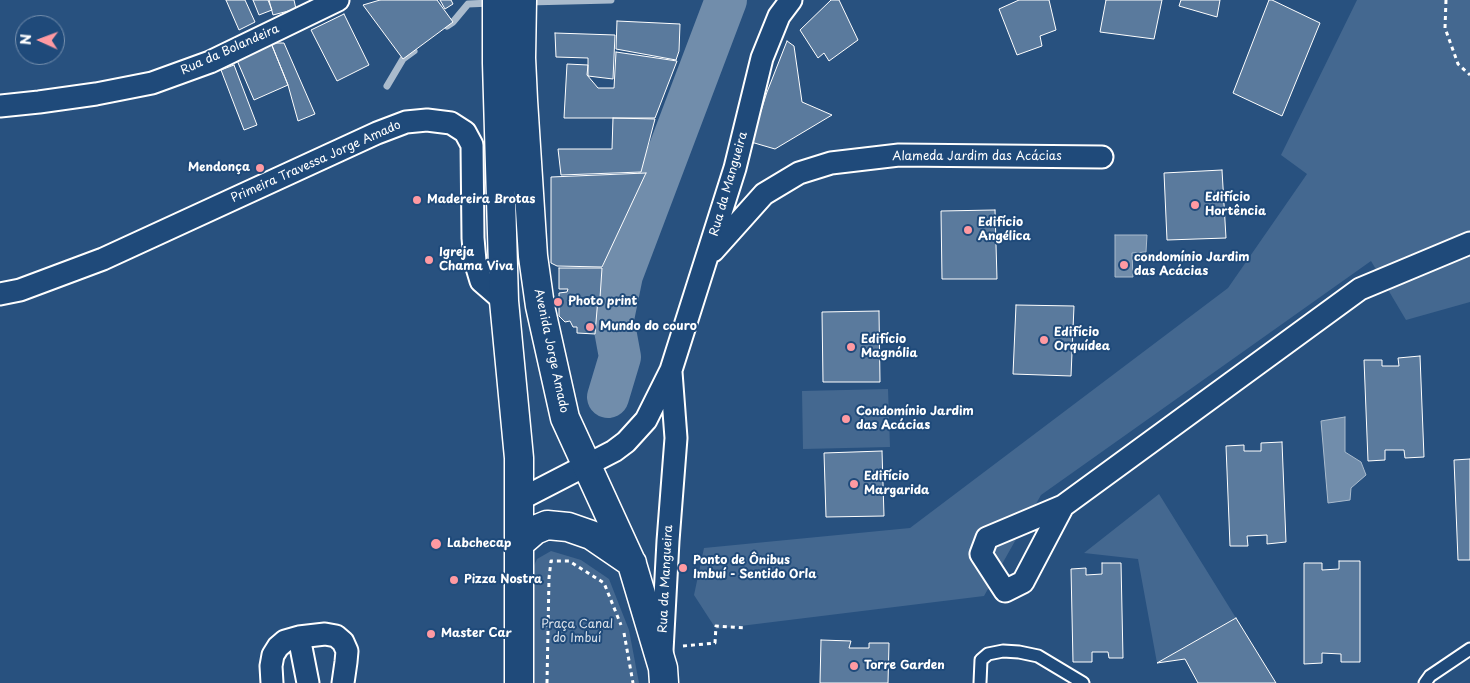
<!DOCTYPE html>
<meta charset="utf-8">
<style>
body{margin:0}
#map{position:relative;width:1470px;height:683px;overflow:hidden;background:#28517f;font-family:"Playpen Sans",sans-serif}
canvas{display:block}
.north{position:absolute;left:15px;top:15px;width:50px;height:50px;box-sizing:border-box;background:#1f4a7a;border:1px solid #7992af;border-radius:50%;rotate:272deg;font-size:14px;font-weight:700;line-height:20px;text-align:center;color:#fff}
.north::after{content:'';display:block;margin:auto;width:18px;height:22px;background:#ff9aa2;clip-path:polygon(50% 0,100% 100%,50% 72%,0 100%)}
</style>
<div id="map">
<canvas width="1470" height="683"></canvas>
<div class="north">N</div>
</div>
<script>
const context = document.querySelector('canvas').getContext('2d');
context.lineJoin = 'round';
function fillPath(path, color) {
  context.fillStyle = color;
  context.fill(path, 'evenodd');
}
function toPath(rows) {
  const path = new Path2D();
  for (const r of rows) {
    path.moveTo(r[0], r[1]);
    for (let i = 2; i < r.length; i += 2) path.lineTo(r[i], r[i + 1]);
  }
  return path;
}
function trace(path, color, width, dash) {
  context.strokeStyle = color;
  context.lineWidth = width;
  context.lineCap = dash ? 'butt' : 'round';
  context.setLineDash(dash || []);
  context.stroke(path);
}
function drawText(font, color, halo, rows, align = 'center') {
  context.font = font + ' "Playpen Sans",sans-serif';
  context.lineWidth = 4;
  context.setLineDash([]);
  context.textBaseline = 'middle';
  context.strokeStyle = halo;
  context.fillStyle = color;
  for (const [text, x, y, turn = 0] of rows) {
    context.save();
    context.translate(x, y);
    context.rotate((+turn || 0) * Math.PI / 180);
    context.textAlign = isNaN(turn) ? turn : align;
    if (halo) context.strokeText(text, 0, 0);
    context.fillText(text, 0, 0);
    context.restore();
  }
}
fillPath(toPath([
 [1357,0,1470,0,1470,302,1406,320,1371,261,1041,495,984,596,716,629,694,595,704,548,910,528,1228,288,1307,174,1281,155],
 [888,389,890,447,803,449,802,391],
 [1159,494,1236,618,1157,663,1138,559,1084,553],
 [551,551,581,560,609,579,629,630,639,683,527,683,528,579,537,559]
]), '#446890');
const water = toPath([
 [1115,235,1147,235,1146,252,1132,253,1133,277,1115,277,1115,235],
 [1345,417,1345,452,1361,462,1366,475,1351,488,1350,500,1328,503,1321,421,1345,417]
]);
fillPath(water, '#718dab');
trace(water, '#aabbcd', 1);
trace(toPath([
 [527,2,611,0],
 [447,26,453,22,468,4,491,3],
 [387,86,403,59,414,51]
]), '#aabbcd', 7);
trace(toPath([
 [608,397,620,357,613,319,622,275,726,0]
]), '#718dab', 42);
const building = toPath([
 [226,0,245,0,255,22,239,30,226,0],
 [253,0,268,0,272,10,259,15,253,0],
 [269,0,294,0,296,9,273,15,269,0],
 [380,0,437,0,453,22,403,59,363,5,380,0],
 [440,0,451,0,453,4,445,9,440,0],
 [831,0,839,0,858,40,829,61,824,53,818,58,800,30,831,0],
 [1019,0,1049,0,1056,30,1040,36,1042,46,1017,55,999,9,1019,0],
 [1106,0,1162,0,1154,39,1100,32,1106,0],
 [1181,0,1220,0,1217,17,1179,6,1181,0],
 [1269,0,1272,0,1320,23,1282,116,1233,93,1269,0],
 [344,14,369,65,337,81,311,30,344,14],
 [617,21,680,24,679,51,676,60,616,49,617,21],
 [555,33,615,35,613,79,588,76,588,58,556,57,555,33],
 [787,41,794,46,802,102,832,115,775,149,751,142,767,92,787,41],
 [271,43,284,43,315,114,298,121,288,85,271,43],
 [271,43,288,85,254,100,236,58,271,43],
 [616,52,677,61,655,118,564,118,567,64,588,65,587,75,598,88,614,88,616,52],
 [234,65,257,125,244,130,221,70,234,65],
 [613,118,655,119,641,172,561,175,558,149,612,149,613,118],
 [1222,170,1226,238,1167,240,1164,173,1222,170],
 [646,173,602,267,557,266,551,263,551,177,646,173],
 [995,210,997,279,942,279,941,211,995,210],
 [559,268,602,268,600,298,598,298,595,334,577,333,577,327,573,327,570,321,565,322,559,316,559,293,567,292,568,289,559,289,559,268],
 [1016,305,1074,306,1071,376,1013,374,1016,305],
 [879,311,880,382,823,382,822,312,879,311],
 [1420,356,1424,457,1405,458,1404,450,1385,450,1385,460,1368,461,1364,360,1382,360,1382,366,1399,366,1398,358,1420,356],
 [1282,442,1286,542,1267,544,1267,535,1247,536,1248,546,1230,546,1226,446,1244,445,1244,451,1261,451,1261,443,1282,442],
 [882,451,884,516,826,517,824,453,882,451],
 [1470,459,1470,560,1458,560,1454,460,1470,459],
 [1339,561,1360,561,1360,662,1341,662,1341,654,1322,653,1322,663,1304,664,1304,563,1322,563,1322,570,1339,569,1339,561],
 [1102,563,1121,563,1123,658,1109,658,1108,652,1092,652,1092,662,1073,662,1071,569,1086,568,1086,575,1102,574,1102,563],
 [1236,618,1276,683,1198,683,1185,659,1157,663,1236,618],
 [821,640,851,641,849,648,869,648,869,643,889,643,888,683,820,683,821,640]
]);
fillPath(building, '#5a7a9d');
trace(building, '#fff', 1);
const service = toPath([
 [980,683,981,660,988,654,1003,651,1019,652,1038,656,1083,683],
 [1425,683,1430,676,1470,649]
]);
const minor = toPath([
 [0,106,39,102,96,94,152,83,210,62,338,0],
 [713,251,764,194,799,173,831,163,899,155,1102,157],
 [0,294,20,290,103,259,377,133,406,122,427,120,451,123,465,132,472,145,473,238,475,261,481,281,504,301],
 [519,500,614,451,626,442,646,420,671,370,735,168,762,58,779,16,791,0],
 [1063,506,1023,582,1005,591,981,554,987,538,1063,506,1360,289,1470,243],
 [662,651,668,541,676,438,671,372],
 [272,683,271,666,273,655,278,647,285,641,299,637],
 [308,683,299,637,325,634,336,636,343,642,347,651,346,662,343,683]
]);
const secondary = toPath([
 [497,0,497,63,504,301,519,458,519,683],
 [522,0,521,58,523,100,533,256,540,306,565,418,632,564,663,668,664,683],
 [520,543,535,530,547,525,568,527,591,535,632,563]
]);
trace(service, '#fff', 15);
trace(minor, '#fff', 25);
trace(secondary, '#fff', 31);
trace(toPath([
 [1446,0,1445,28,1458,64,1470,75],
 [624,633,633,683],
 [683,646,715,643,716,626,746,628],
 [547,683,549,578,551,561,569,561,604,583,621,625]
]), '#fff', 3, [4, 4]);
trace(service, '#1f4a7a', 11);
trace(minor, '#1f4a7a', 21);
trace(secondary, '#1f4a7a', 28);
for (const [x, y, r, color] of [
 [260,168,5,"#ff9aa2"],
 [417,200,5,"#ff9aa2"],
 [1195,205,5,"#ff9aa2"],
 [968,230,5,"#ff9aa2"],
 [429,260,5,"#ff9aa2"],
 [1124,265,5,"#ff9aa2"],
 [558,302,5,"#ff9aa2"],
 [590,327,5,"#ff9aa2"],
 [1044,340,5,"#ff9aa2"],
 [851,347,5,"#ff9aa2"],
 [846,419,5,"#ff9aa2"],
 [854,484,5,"#ff9aa2"],
 [436,544,6,"#ff9aa2"],
 [683,568,5,"#ff9aa2"],
 [454,580,5,"#ff9aa2"],
 [431,634,5,"#ff9aa2"],
 [854,666,5,"#ff9aa2"]
]) {
  const dot = new Path2D();
  dot.arc(x, y, r, 0, 2 * Math.PI);
  context.fillStyle = color;
  context.fill(dot);
  trace(dot, '#1f4a7a', 2);
}
drawText('12px', '#fff', '#1f4a7a', [
 ["Rua da Bolandeira",230,50,-24],
 ["Alameda Jardim das Acácias",977,157],
 ["Primeira Travessa Jorge Amado",316,162,-24],
 ["Rua da Mangueira",729,184,-74],
 ["Avenida Jorge Amado",551,351,78],
 ["Rua da Mangueira",666,579,-87]
]);
drawText('bold 12px', '#fff', '#1f4a7a', [
 ["Mendonça",250,168,"right"],
 ["Edifício",1205,198],
 ["Hortência",1205,212],
 ["Madereira Brotas",427,200],
 ["Edifício",978,223],
 ["Angélica",978,237],
 ["Igreja",439,253],
 ["Chama Viva",439,267],
 ["condomínio Jardim",1134,258],
 ["das Acácias",1134,272],
 ["Photo print",568,302],
 ["Mundo do couro",600,327],
 ["Edifício",1054,333],
 ["Orquídea",1054,347],
 ["Edifício",861,340],
 ["Magnólia",861,354],
 ["Condomínio Jardim",856,412],
 ["das Acácias",856,426],
 ["Edifício",864,477],
 ["Margarida",864,491],
 ["Labchecap",447,544],
 ["Ponto de Ônibus",693,561],
 ["Imbuí - Sentido Orla",693,575],
 ["Pizza Nostra",464,580],
 ["Master Car",441,634],
 ["Torre Garden",864,666]
], 'left');
drawText('12px', '#dae1e9', '#1f4a7a', [
 ["Praça Canal",577,625],
 ["do Imbuí",577,639]
]);
</script>
